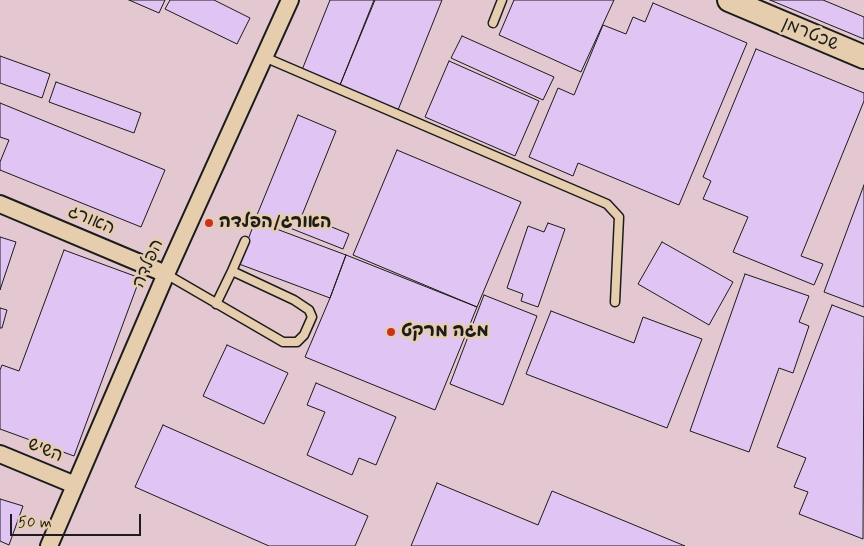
<!DOCTYPE html>
<meta charset="utf-8">
<style>
body{margin:0}
#map{position:relative;width:864px;height:546px;overflow:hidden;background:#e4cac3;font-family:Mynerve,sans-serif}
canvas{display:block}
.scale{position:absolute;left:10px;top:514px;width:131px;height:22px;box-sizing:border-box;border:2px solid #1c1c1c;border-top:0;padding-left:6px;font-size:15px;line-height:18px;white-space:nowrap;color:#1c1c1c;-webkit-text-stroke:4px #e5cdae;paint-order:stroke}
</style>
<div id="map">
<canvas width="864" height="546"></canvas>
<div class="scale">50 m</div>
</div>
<script>
const context = document.querySelector('canvas').getContext('2d');
context.lineJoin = 'round';
function fillPath(path, color) {
  context.fillStyle = color;
  context.fill(path, 'evenodd');
}
function toPath(rows) {
  const path = new Path2D();
  for (const r of rows) {
    path.moveTo(r[0], r[1]);
    for (let i = 2; i < r.length; i += 2) path.lineTo(r[i], r[i + 1]);
  }
  return path;
}
function trace(path, color, width, dash) {
  context.strokeStyle = color;
  context.lineWidth = width;
  context.lineCap = dash ? 'butt' : 'round';
  context.setLineDash(dash || []);
  context.stroke(path);
}
function drawText(font, color, halo, rows, align = 'center') {
  context.font = font + ' Mynerve,"Playpen Sans Hebrew",sans-serif';
  context.lineWidth = 5;
  context.setLineDash([]);
  context.textBaseline = 'middle';
  context.strokeStyle = halo;
  context.fillStyle = color;
  for (const [text, x, y, turn = 0] of rows) {
    context.save();
    context.translate(x, y);
    context.rotate((+turn || 0) * Math.PI / 180);
    context.textAlign = isNaN(turn) ? turn : align;
    if (halo) context.strokeText(text, 0, 0);
    context.fillText(text, 0, 0);
    context.restore();
  }
}
fillPath(toPath([
 [0,0,864,0,864,546,0,546]
]), '#e3c8d1');
const building = toPath([
 [129,0,165,0,159,13,129,0],
 [170,0,214,0,250,18,237,44,165,9,170,0],
 [330,0,374,0,340,85,302,70,330,0],
 [375,0,442,0,398,110,340,85,375,0],
 [514,0,614,0,581,72,499,35,514,0],
 [770,0,823,0,864,17,864,39,770,0],
 [653,3,747,43,679,205,578,163,573,176,529,157,558,88,574,95,603,25,626,34,633,17,645,22,653,3],
 [462,36,554,77,543,100,451,58,462,36],
 [756,49,864,93,864,101,801,256,823,264,814,285,733,252,748,217,703,199,711,181,703,177,756,49],
 [0,56,50,74,42,98,0,83,0,56],
 [449,61,539,101,515,156,425,117,449,61],
 [56,82,141,113,134,133,49,102,56,82],
 [0,103,165,170,141,227,0,170,0,162,9,140,0,137,0,103],
 [298,115,336,131,302,215,349,234,343,249,257,215,298,115],
 [397,150,521,202,477,307,353,255,397,150],
 [864,185,864,307,824,292,864,185],
 [255,221,346,255,330,298,239,264,255,221],
 [548,223,565,229,538,307,521,301,523,294,507,288,528,226,544,232,548,223],
 [0,237,16,242,0,290,0,237],
 [662,242,733,282,709,325,638,284,662,242],
 [64,250,140,278,74,456,0,429,0,370,2,365,19,371,64,250],
 [346,255,477,307,435,410,305,357,330,298,346,255],
 [745,274,809,296,799,322,809,326,793,373,779,368,749,452,690,431,745,274],
 [484,295,537,316,503,405,450,384,484,295],
 [832,305,864,317,863,539,799,514,808,492,794,487,806,458,777,447,832,305],
 [0,308,7,310,2,328,0,328,0,308],
 [551,311,634,343,643,317,702,339,667,428,526,374,551,311],
 [227,345,288,373,264,424,203,396,227,345],
 [316,383,396,417,376,465,359,458,352,475,307,455,325,412,307,405,316,383],
 [163,425,368,516,355,546,269,546,135,487,163,425],
 [437,483,538,525,552,491,685,546,411,546,437,483],
 [0,499,23,506,9,545,0,541,0,499]
]);
fillPath(building, '#e0c4f3');
trace(building, '#1c1c1c', 1);
const lane = toPath([
 [493,23,502,0],
 [264,57,607,204,619,217,615,302],
 [166,274,283,342,297,342,304,335,312,317,309,310,294,300,232,271,245,241],
 [216,304,232,271]
]);
const street = toPath([
 [0,204,166,274],
 [0,454,75,485],
 [49,546,166,274,290,0]
]);
const secondary = toPath([
 [729,0,864,57]
]);
trace(lane, '#1c1c1c', 11);
trace(street, '#1c1c1c', 20);
trace(secondary, '#1c1c1c', 26);
trace(lane, '#e5cdae', 8);
trace(street, '#e5cdae', 16);
trace(secondary, '#e5cdae', 22);
for (const [x, y, r, color] of [
 [209,223,5,"#c8321e"],
 [391,332,5,"#c8321e"]
]) {
  const dot = new Path2D();
  dot.arc(x, y, r, 0, 2 * Math.PI);
  context.fillStyle = color;
  context.fill(dot);
  trace(dot, '#e5cdae', 2);
}
drawText('18px', '#1c1c1c', '#e5cdae', [
 ["שכטרמן",810,35,23],
 ["האורג",91,221,23],
 ["הפלדה",149,264,-66],
 ["השיש",45,451,23]
]);
drawText('bold 18px', '#1c1c1c', '#e5cdae', [
 ["האורג/הפלדה",219,223],
 ["מגה מרקט",401,332]
], 'left');
</script>
